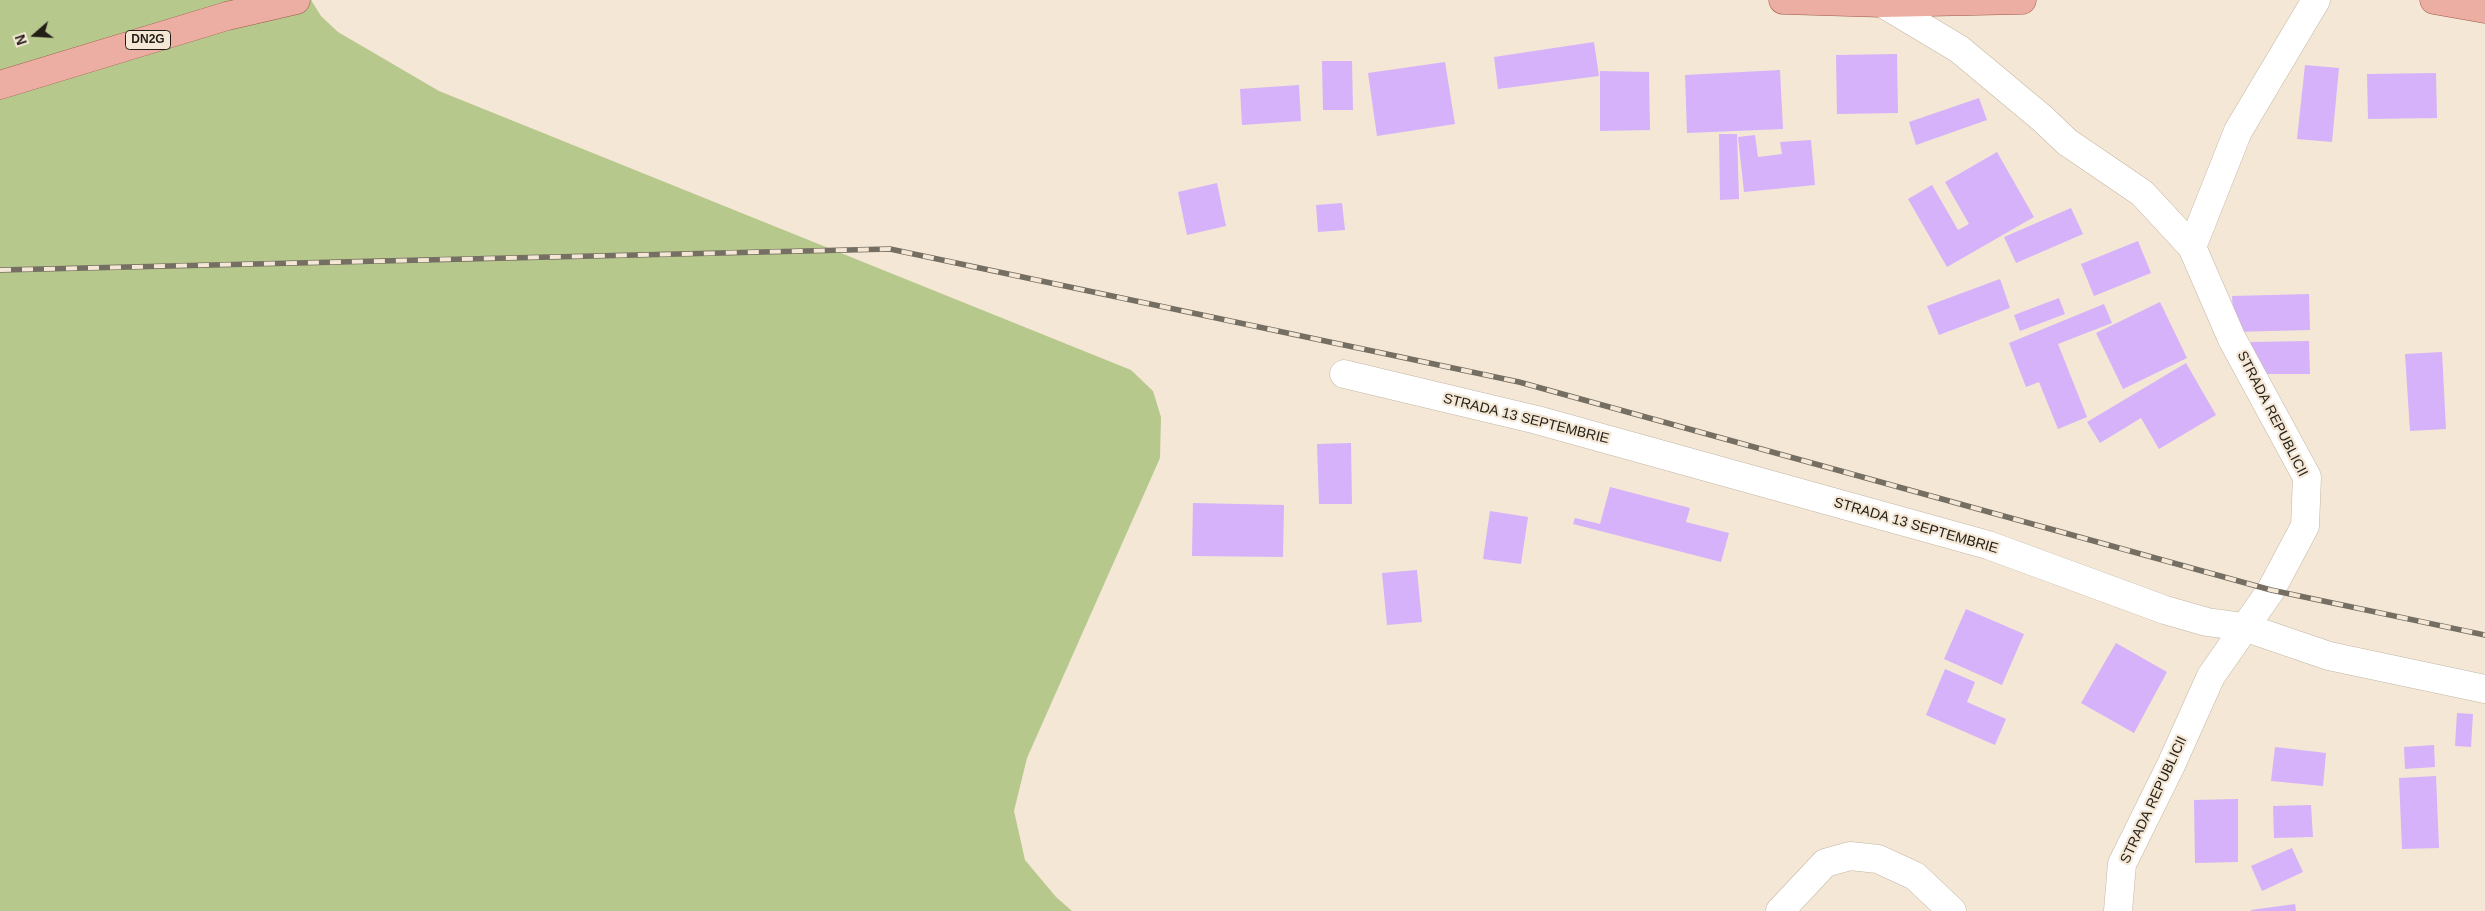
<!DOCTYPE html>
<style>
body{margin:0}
#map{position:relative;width:2485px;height:911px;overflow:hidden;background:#f4e7d5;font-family:Arial,sans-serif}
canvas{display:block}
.north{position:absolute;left:10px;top:10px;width:50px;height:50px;-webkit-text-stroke:4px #f4e7d5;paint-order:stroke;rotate:251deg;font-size:14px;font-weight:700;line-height:20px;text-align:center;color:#221e17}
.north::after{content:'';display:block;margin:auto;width:18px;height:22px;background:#221e17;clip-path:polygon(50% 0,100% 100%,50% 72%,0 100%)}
</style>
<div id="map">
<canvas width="2485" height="911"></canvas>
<div class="north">N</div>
</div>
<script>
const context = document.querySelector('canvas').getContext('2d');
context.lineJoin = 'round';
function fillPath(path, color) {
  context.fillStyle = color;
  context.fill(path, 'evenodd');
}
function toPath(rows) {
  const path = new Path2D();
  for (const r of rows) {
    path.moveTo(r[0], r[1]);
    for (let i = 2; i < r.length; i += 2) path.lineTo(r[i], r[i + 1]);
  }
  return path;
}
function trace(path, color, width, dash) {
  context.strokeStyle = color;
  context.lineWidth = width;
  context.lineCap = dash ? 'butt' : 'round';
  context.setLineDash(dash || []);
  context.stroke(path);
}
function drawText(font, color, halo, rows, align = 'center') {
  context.font = font + ' Arial,sans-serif';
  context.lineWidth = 4.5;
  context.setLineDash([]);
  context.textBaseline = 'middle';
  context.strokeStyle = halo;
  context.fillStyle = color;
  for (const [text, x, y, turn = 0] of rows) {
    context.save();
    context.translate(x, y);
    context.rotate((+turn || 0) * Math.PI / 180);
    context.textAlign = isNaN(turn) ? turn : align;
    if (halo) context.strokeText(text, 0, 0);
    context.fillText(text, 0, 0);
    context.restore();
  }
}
fillPath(toPath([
 [0,0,311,0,321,16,338,32,439,91,1131,370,1153,391,1161,417,1160,458,1027,758,1014,811,1025,860,1056,897,1072,911,0,911]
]), '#b7c88d');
fillPath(toPath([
 [1594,42,1599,76,1498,89,1494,57],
 [1897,54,1898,113,1837,114,1836,55],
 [1322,61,1352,61,1353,110,1323,110],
 [1445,62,1455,124,1377,136,1368,73],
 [2305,65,2339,68,2332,142,2297,139],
 [1780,70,1783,129,1687,133,1685,75],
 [1600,71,1649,72,1650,130,1600,131],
 [2436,73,2437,118,2368,119,2367,74],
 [1299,85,1301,121,1242,125,1240,89],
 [1979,98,1987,120,1916,145,1909,122],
 [1719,134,1737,134,1739,199,1720,200],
 [1755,135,1758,157,1782,154,1780,142,1811,140,1815,185,1744,192,1738,137],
 [1997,152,2034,217,1947,267,1908,199,1932,185,1958,230,1969,224,1945,182],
 [1217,183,1226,226,1187,235,1178,192],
 [1342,203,1345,230,1318,232,1316,205],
 [2071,208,2083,234,2016,263,2004,237],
 [2138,241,2151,273,2094,296,2081,264],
 [2000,279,2010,308,1939,335,1927,306],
 [2309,294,2310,330,2234,332,2232,296],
 [2059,298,2065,314,2020,331,2014,315],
 [2160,302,2187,358,2123,389,2096,333],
 [2104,304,2112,323,2058,344,2087,417,2058,429,2039,382,2026,387,2009,343],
 [2309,341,2310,374,2252,374,2251,342],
 [2442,352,2446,429,2410,431,2405,354],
 [2186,363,2216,415,2159,449,2141,418,2100,443,2087,422],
 [1351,443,1352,504,1319,504,1317,444],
 [1610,487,1690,508,1686,522,1729,533,1721,562,1573,524,1575,518,1600,524],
 [1193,503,1284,505,1283,557,1192,556],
 [1490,511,1528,517,1521,564,1483,559],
 [1417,570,1422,622,1387,625,1382,573],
 [1966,609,2024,634,2002,685,1944,659],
 [2116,643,2167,672,2134,733,2081,703],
 [1945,669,1975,682,1967,702,2006,719,1995,745,1926,715],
 [2457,713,2473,714,2471,747,2455,746],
 [2434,745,2435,767,2405,769,2404,747],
 [2275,747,2326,753,2323,786,2271,781],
 [2436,776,2439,848,2402,849,2399,778],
 [2238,799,2238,862,2195,863,2194,800],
 [2311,805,2313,837,2274,838,2273,806],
 [2292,848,2303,872,2262,891,2251,866],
 [2295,904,2296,911,2251,911,2251,910]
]), '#d5b2fa');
const minor = toPath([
 [1881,0,1882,3,1959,49,2043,119,2067,142,2142,193,2192,247],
 [1344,374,1537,420,1988,545,2165,610,2207,622,2244,627,2329,656,2485,689],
 [1780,911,1825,863,1850,856,1878,859,1915,876,1952,911],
 [2118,911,2122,864,2171,765,2211,676,2271,590,2305,526,2307,477,2232,339,2192,247,2238,131,2316,0]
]);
const major = toPath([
 [1783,0,1882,3,2022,0],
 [2434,0,2485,9],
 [0,85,227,16,296,0]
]);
trace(minor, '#c3b6a5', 29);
trace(major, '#9d5849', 29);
trace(minor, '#fff', 28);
trace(major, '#ecaea2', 28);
const rail = toPath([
 [0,270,890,249,1519,382,2271,590,2485,635]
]);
trace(rail, '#756e62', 5.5);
trace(rail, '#f4e7d5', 4, [11]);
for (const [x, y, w] of [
 [148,40,45]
]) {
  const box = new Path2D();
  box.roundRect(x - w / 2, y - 9.5, w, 19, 4);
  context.fillStyle = '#f4e7d5';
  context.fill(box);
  trace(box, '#221e17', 1);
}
drawText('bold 12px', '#221e17', null, [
 ["DN2G",148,40]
]);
drawText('14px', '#221e17', '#f4e7d5', [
 ["STRADA REPUBLICII",2272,414,63],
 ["STRADA 13 SEPTEMBRIE",1526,419,14],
 ["STRADA 13 SEPTEMBRIE",1916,526,16],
 ["STRADA REPUBLICII",2154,800,-65]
]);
</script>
